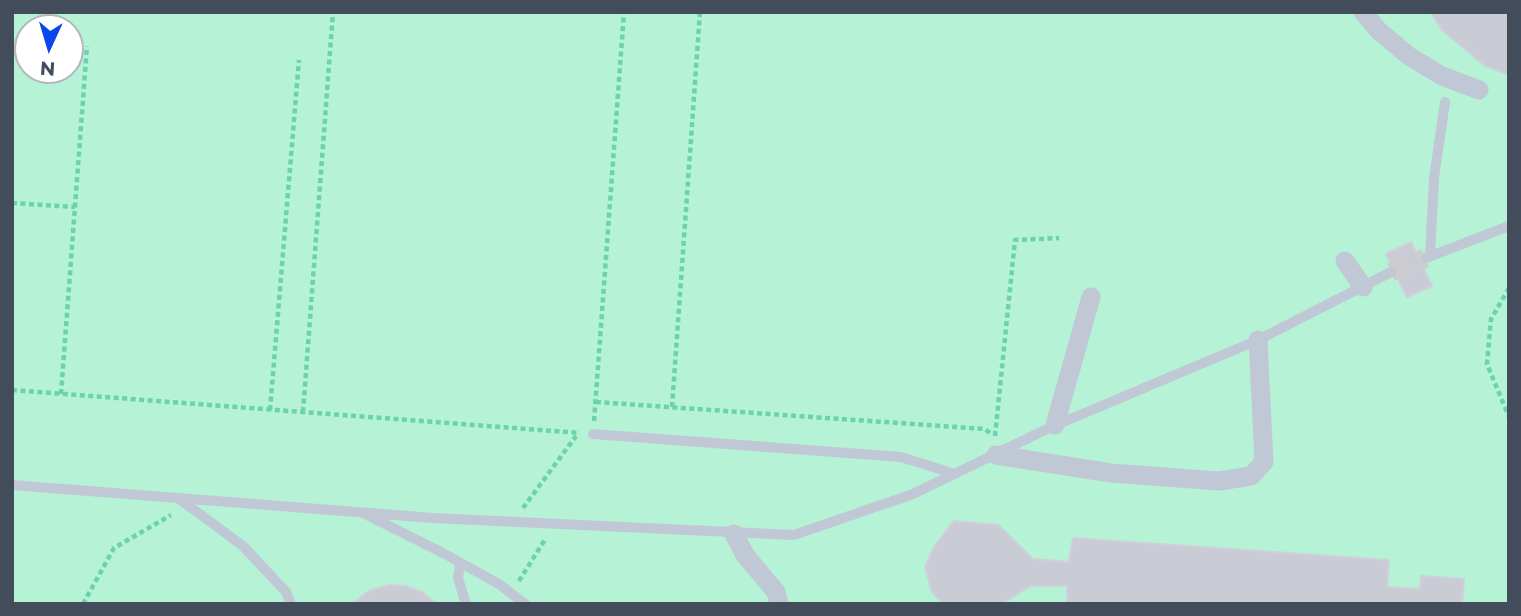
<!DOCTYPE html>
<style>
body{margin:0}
#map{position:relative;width:1521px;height:616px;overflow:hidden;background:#efecec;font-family:Montserrat,sans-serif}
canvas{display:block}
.frame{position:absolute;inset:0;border:14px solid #434c5b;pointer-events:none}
.north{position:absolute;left:14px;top:14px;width:70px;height:70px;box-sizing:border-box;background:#fff;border:2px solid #b4b7bd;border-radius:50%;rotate:184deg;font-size:19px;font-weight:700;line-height:28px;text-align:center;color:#434c5b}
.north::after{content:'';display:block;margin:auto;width:24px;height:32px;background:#0a47ea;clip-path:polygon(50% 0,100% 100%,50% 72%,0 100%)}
</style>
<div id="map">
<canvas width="1521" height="616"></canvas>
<div class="frame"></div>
<div class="north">N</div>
</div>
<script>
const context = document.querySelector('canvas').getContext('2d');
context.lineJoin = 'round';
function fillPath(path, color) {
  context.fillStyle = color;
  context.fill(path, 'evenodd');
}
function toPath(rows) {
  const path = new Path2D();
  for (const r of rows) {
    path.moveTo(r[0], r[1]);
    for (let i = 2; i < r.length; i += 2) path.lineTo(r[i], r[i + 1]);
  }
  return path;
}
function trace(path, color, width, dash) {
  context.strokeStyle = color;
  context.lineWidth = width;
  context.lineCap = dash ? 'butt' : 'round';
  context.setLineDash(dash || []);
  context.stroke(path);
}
fillPath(toPath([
 [12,12,1509,12,1509,604,12,604],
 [28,28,70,28,70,70,28,70]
]), '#b5f2d6');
const building = toPath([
 [1431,12,1509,12,1509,75,1484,65,1442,30,1431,12],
 [1411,242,1432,286,1407,297,1386,254,1411,242],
 [954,521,998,525,1033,559,1069,562,1073,538,1389,560,1387,587,1420,589,1421,576,1464,579,1462,604,1067,604,1067,586,1031,586,1001,604,944,604,932,592,925,567,935,545,954,521],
 [389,585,406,586,422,592,436,604,352,604,370,590,389,585]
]);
fillPath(building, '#caccd5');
trace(building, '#cfd0d8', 2);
trace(toPath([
 [1391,272,1425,258]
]), '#cdcccf', 19, [19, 10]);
trace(toPath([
 [12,203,75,207],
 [1509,288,1491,319,1487,364,1509,417],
 [12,390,580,433],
 [61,394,87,46],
 [596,402,985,429,992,435],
 [672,407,700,12],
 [270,410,299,60],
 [303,412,333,12],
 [594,421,624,12],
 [995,436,1015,240,1059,238],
 [523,508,576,436],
 [519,581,546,538],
 [83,604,114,548,171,515]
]), '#6bd2b0', 4.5, [5, 3.5]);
trace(toPath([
 [1430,256,1434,178,1445,102],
 [1426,258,1509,226],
 [593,434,901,457,955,474],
 [12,485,433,518,794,535,913,494,1049,428,1258,340,1391,272],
 [178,498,243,546,286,592,291,604],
 [365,514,443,553,499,584,525,604],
 [460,564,458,578,466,604]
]), '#c1c8d5', 10);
trace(toPath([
 [1363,12,1379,31,1409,56,1442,76,1479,90],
 [1345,261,1363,287],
 [1055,425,1091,297],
 [996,455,1111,473,1219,481,1251,476,1264,462,1258,340],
 [734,534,745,555,776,592,779,604]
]), '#c1c8d5', 19);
</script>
